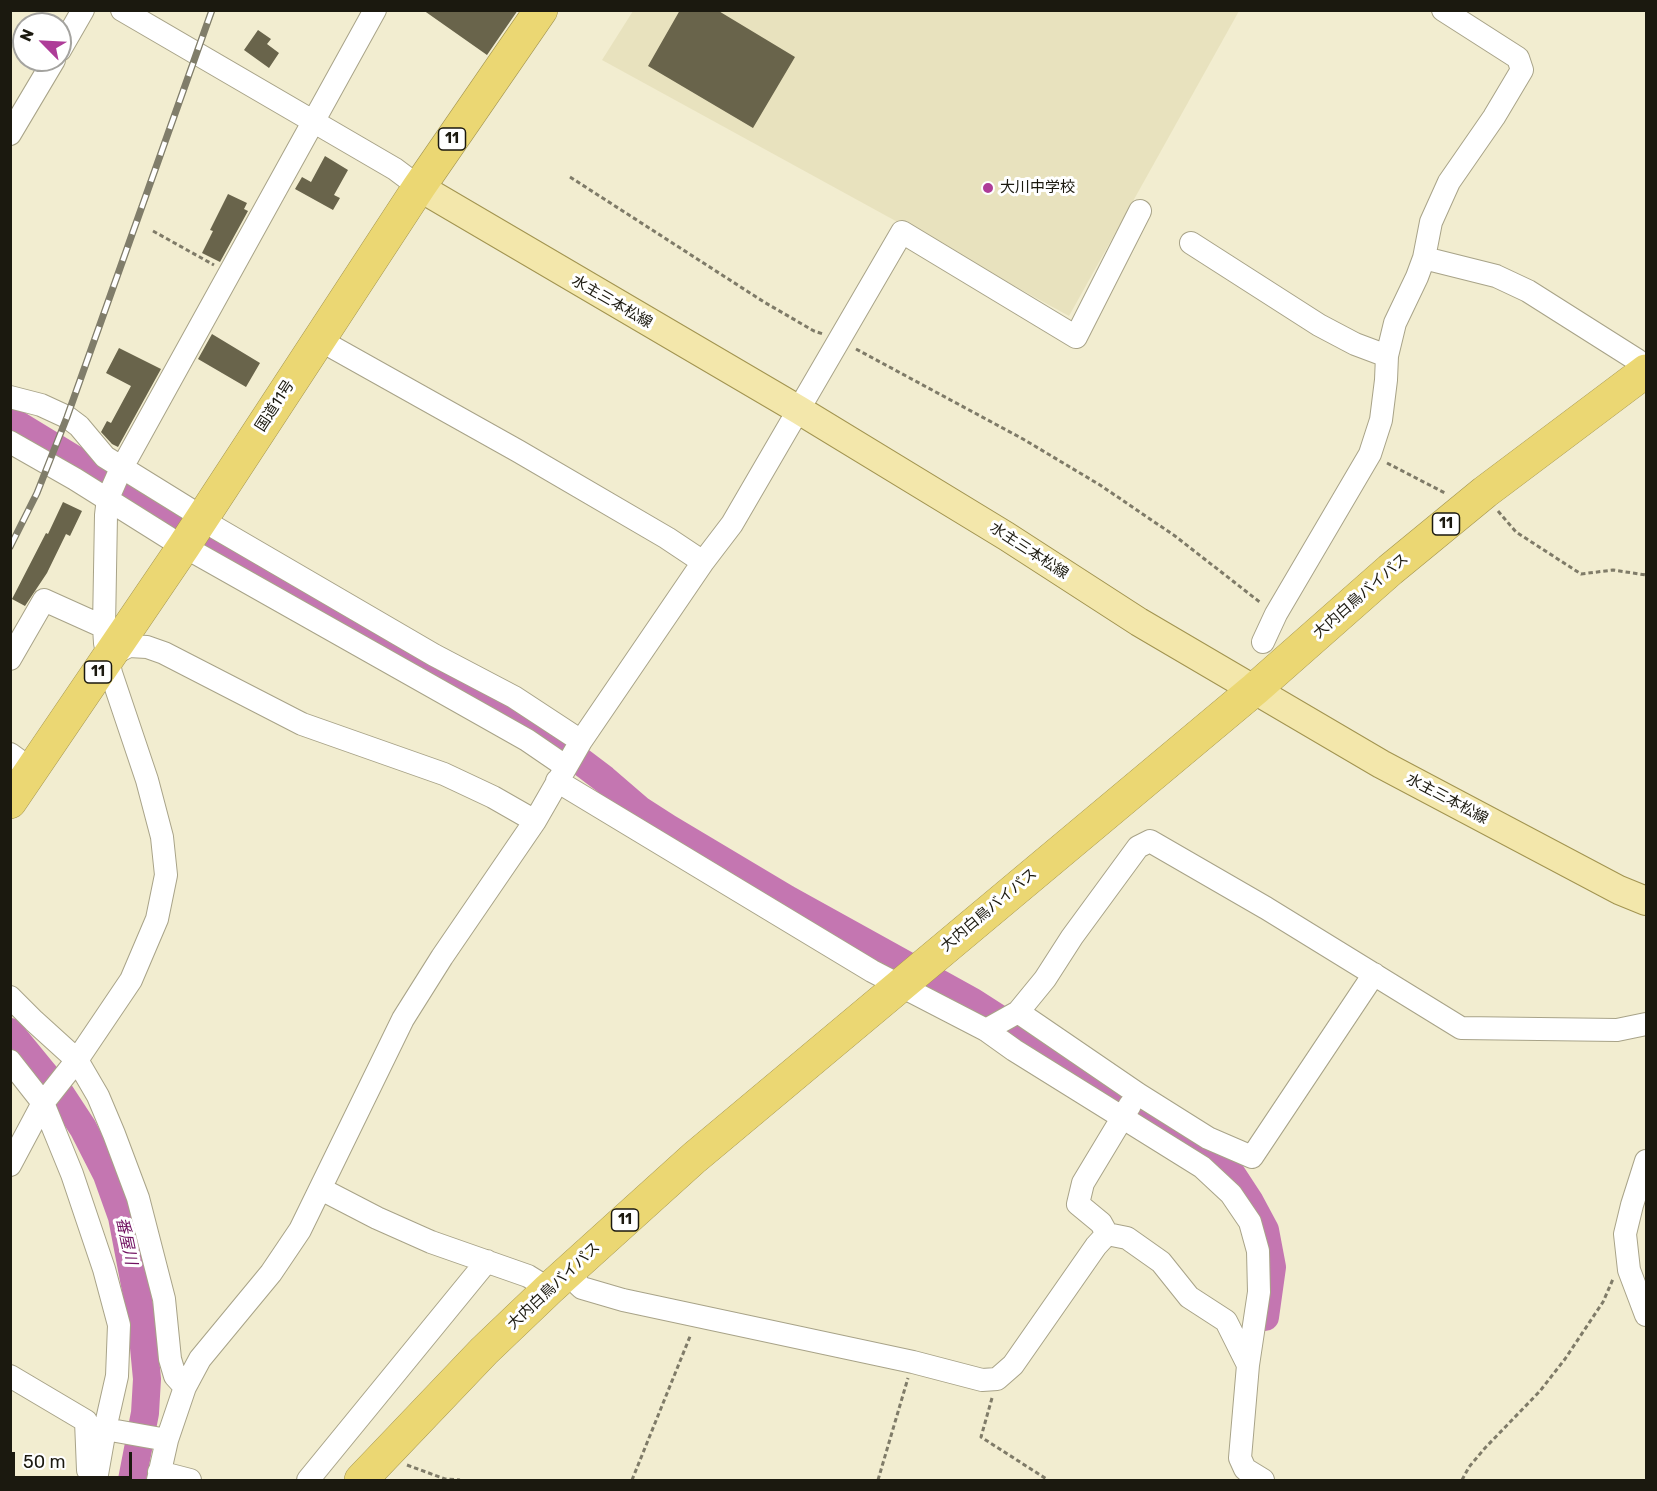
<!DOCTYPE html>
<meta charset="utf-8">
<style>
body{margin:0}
#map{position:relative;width:1657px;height:1491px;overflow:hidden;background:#f2edd0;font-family:Rubik,sans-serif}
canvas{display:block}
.frame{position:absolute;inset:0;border:12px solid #1b190f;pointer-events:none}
.north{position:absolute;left:12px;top:12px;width:60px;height:60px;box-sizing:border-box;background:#fff;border:2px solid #a4a39f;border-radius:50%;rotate:294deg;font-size:16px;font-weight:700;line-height:24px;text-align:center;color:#1b190f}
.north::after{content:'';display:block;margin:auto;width:21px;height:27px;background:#ae3c98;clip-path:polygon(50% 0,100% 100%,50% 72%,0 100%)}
.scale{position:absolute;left:12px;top:1452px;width:120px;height:27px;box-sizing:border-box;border:3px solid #1b190f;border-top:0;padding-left:8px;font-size:18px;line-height:21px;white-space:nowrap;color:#1b190f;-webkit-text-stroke:4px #fff;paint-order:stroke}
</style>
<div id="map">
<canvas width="1657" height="1491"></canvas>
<div class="frame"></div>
<div class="north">N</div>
<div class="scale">50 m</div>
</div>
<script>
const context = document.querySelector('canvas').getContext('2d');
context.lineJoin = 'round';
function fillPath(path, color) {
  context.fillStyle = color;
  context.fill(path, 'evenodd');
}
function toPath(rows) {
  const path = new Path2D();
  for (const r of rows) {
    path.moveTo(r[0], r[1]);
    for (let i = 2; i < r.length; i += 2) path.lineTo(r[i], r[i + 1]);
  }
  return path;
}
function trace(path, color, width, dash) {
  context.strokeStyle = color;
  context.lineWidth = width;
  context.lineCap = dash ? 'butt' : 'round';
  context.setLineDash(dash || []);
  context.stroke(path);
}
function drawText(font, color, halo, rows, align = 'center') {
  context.font = font + ' Rubik,"Noto Sans JP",sans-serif';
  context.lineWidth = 6;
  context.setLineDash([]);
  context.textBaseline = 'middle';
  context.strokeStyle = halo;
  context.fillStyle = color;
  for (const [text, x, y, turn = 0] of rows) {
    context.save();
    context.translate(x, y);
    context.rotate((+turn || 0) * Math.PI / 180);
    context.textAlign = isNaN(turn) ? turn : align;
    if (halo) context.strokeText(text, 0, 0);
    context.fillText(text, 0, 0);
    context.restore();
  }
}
fillPath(toPath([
 [633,11,1239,11,1069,316,602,60]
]), '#e8e2be');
trace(toPath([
 [10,420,215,545,559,745,604,779,640,810,668,828,787,899,973,1002,1202,1149,1231,1173,1250,1202,1265,1230,1272,1267,1265,1317],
 [10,1032,60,1093,83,1128,107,1175,122,1217,141,1316,147,1379,145,1413,132,1480]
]), '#c476b1', 28);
fillPath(toPath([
 [423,10,518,10,487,55],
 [680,10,717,10,795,57,753,128,648,66],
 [258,30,271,39,267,44,279,53,269,68,244,50],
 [325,156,348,170,334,195,340,198,333,210,295,189,302,177,311,182],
 [228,194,247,203,244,209,248,211,220,262,202,253,213,231,210,230],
 [212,334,260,363,246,387,198,359],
 [119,348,161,369,118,447,112,444,101,432,107,421,111,423,131,386,106,373],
 [63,502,82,511,70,536,66,534,47,573,25,606,12,599,46,533,48,534]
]), '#69644b');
const minor = toPath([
 [122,10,395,169,419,187],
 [60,50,83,10],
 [10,134,54,60],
 [1191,243,1319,325,1355,344,1387,356],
 [1424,258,1496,276,1528,291,1637,360,1646,371],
 [318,339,518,451,667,538,703,562],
 [10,397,41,405,67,417,79,426,105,457,189,509,216,528,434,655,514,697,581,741],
 [10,442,75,479,169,538,527,740,565,766],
 [1263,642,1276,614,1370,454,1381,420,1386,380,1387,356,1395,323,1417,277,1424,258,1431,222,1449,182,1494,117,1522,70,1518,58,1443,10],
 [110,656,129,646,147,647,164,653,302,724,444,774,493,797,535,821],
 [10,659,44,600,104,627],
 [10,754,32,770],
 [557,781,872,971,986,1030,1014,1050,1202,1167,1231,1194,1250,1222,1258,1251,1259,1292,1248,1365],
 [10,997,34,1021,77,1060,98,1096,114,1134,138,1198,164,1299,170,1359,175,1376,185,1387],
 [1018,1012,1138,1094,1208,1138,1252,1157,1374,974],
 [986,1030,1018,1012,1045,979,1072,937,1138,847,1150,841,1266,908,1461,1028,1617,1030,1646,1024],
 [10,1061,43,1103,10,1165],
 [1130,1105,1083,1183,1078,1204,1101,1223,1107,1234,1127,1238,1161,1262,1189,1297,1226,1321,1248,1365,1240,1458,1245,1469,1263,1480],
 [1646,1161,1632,1205,1625,1234,1629,1270,1646,1315],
 [321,1189,377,1218,431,1242,528,1276,549,1289],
 [566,1273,582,1288,623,1300,913,1362,982,1380,997,1379,1013,1365,1096,1246,1107,1234],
 [10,1376,86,1421,88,1470],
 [105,1429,167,1440],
 [159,1472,190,1480],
 [96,1480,105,1429,117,1376,119,1325,104,1269,72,1174,43,1103,77,1060,131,980,157,919,166,875,162,837,147,780,111,673,105,643,104,627,106,515,108,498,119,473,375,10],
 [158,1480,167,1440,185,1387,200,1359,271,1273,300,1230,403,1019,442,957,535,821,581,741,703,562,732,524,902,232,1076,337,1140,211],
 [308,1480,487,1261]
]);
const major = toPath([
 [419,187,799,410,1006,536,1139,622,1381,764,1619,890,1646,901]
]);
const highway = toPath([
 [10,802,184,546,419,187,541,10],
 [361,1480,484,1351,549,1289,694,1158,1255,689,1390,570,1485,492,1646,371]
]);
trace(minor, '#a8a388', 24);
trace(major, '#a29450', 30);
trace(highway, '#a29450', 34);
trace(toPath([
 [570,177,764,302,814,331,823,334],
 [153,231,214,265],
 [856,349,1023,439,1100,485,1175,536,1261,603],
 [1387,463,1445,493],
 [1498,511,1516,532,1581,574,1613,570,1646,575],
 [992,1398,981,1437,1048,1480],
 [407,1465,445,1479,460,1480],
 [632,1480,691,1334],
 [878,1480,908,1378],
 [1462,1480,1469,1467,1485,1448,1540,1391,1565,1359,1603,1302,1613,1279]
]), '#7f7b68', 3, [4.5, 3]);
trace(minor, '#fff', 22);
trace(major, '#f3e7ab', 28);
trace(highway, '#ebd773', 33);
const rail = toPath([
 [10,547,37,493,67,417,212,10]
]);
trace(rail, '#807d6a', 7);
trace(rail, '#fff', 4.5, [14]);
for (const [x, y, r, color] of [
 [988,188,6,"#ae3c98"]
]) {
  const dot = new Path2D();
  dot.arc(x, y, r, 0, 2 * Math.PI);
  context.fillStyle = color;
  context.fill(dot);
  trace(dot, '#fff', 2);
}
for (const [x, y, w] of [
 [452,139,27],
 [1446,524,27],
 [98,672,27],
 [625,1220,27]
]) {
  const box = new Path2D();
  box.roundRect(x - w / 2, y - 11, w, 22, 4.5);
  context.fillStyle = '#fff';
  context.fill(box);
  trace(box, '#1b190f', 1.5);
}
drawText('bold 14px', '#1b190f', null, [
 ["11",452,139],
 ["11",1446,524],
 ["11",98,672],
 ["11",625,1220]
]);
drawText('15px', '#1b190f', '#fff', [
 ["大川中学校",1000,188]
], 'left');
drawText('15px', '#1b190f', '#fff', [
 ["水主三本松線",612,302,30],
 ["国道11号",275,406,-57],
 ["水主三本松線",1029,551,33],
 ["大内白鳥バイパス",1361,596,-41],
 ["水主三本松線",1447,799,28],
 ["大内白鳥バイパス",989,910,-40],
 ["大内白鳥バイパス",554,1286,-43]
]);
drawText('italic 16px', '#701160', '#fff', [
 ["番屋川",126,1241,78]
]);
</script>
